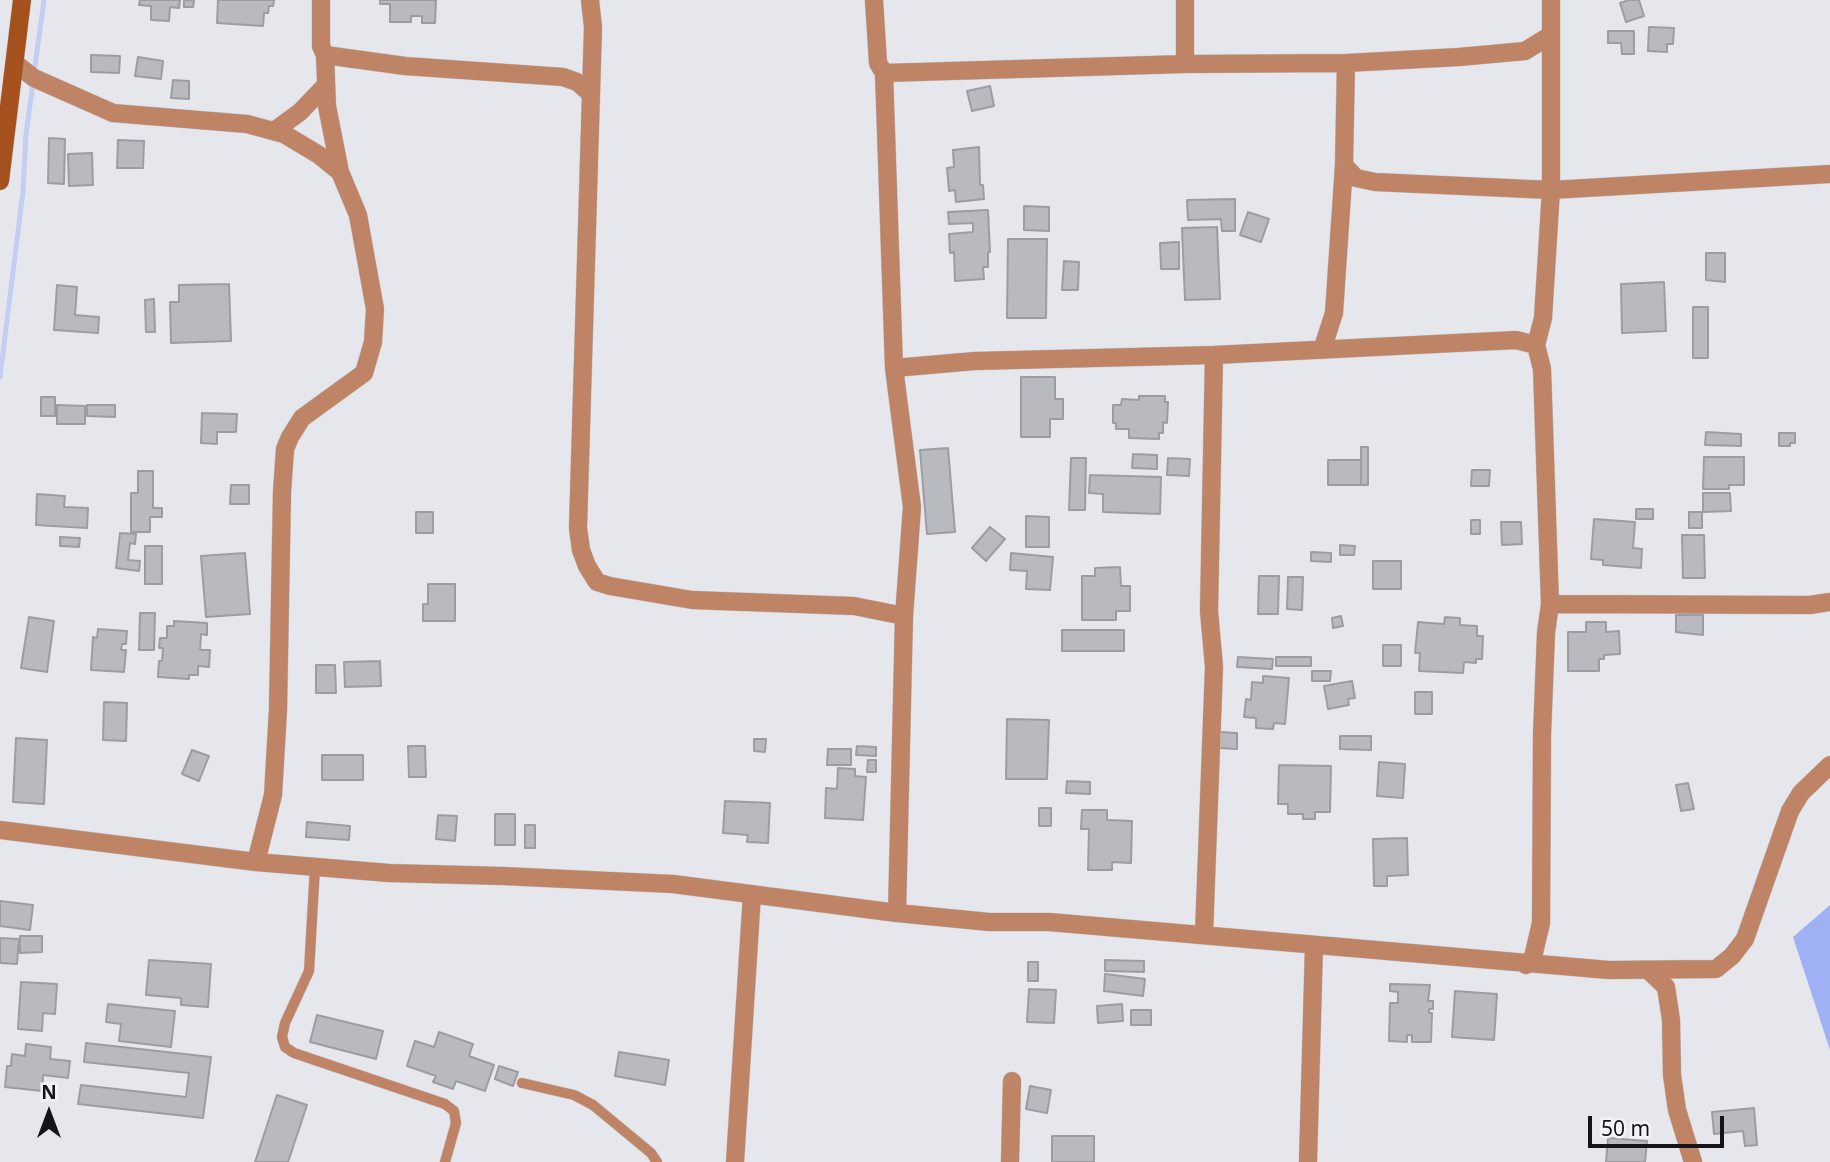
<!DOCTYPE html>
<style>
body{margin:0}
#map{position:relative;width:1830px;height:1162px;overflow:hidden;background:#e5e7ec;font-family:"Noto Sans",sans-serif}
canvas{display:block}
.north{position:absolute;left:14px;top:1078px;width:70px;height:70px;-webkit-text-stroke:5px #f2f4f9;paint-order:stroke;rotate:0deg;font-size:19px;font-weight:700;line-height:28px;text-align:center;color:#141517}
.north::after{content:'';display:block;margin:auto;width:24px;height:32px;background:#141517;clip-path:polygon(50% 0,100% 100%,50% 72%,0 100%)}
.scale{position:absolute;left:1588px;top:1116px;width:136px;height:32px;box-sizing:border-box;border:4px solid #141517;border-top:0;padding-left:9px;font-size:21px;line-height:24px;white-space:nowrap;color:#141517;-webkit-text-stroke:5px #f2f4f9;paint-order:stroke}
</style>
<div id="map">
<canvas width="1830" height="1162"></canvas>
<div class="north">N</div>
<div class="scale">50 m</div>
</div>
<script>
const context = document.querySelector('canvas').getContext('2d');
context.lineJoin = 'round';
function fillPath(path, color) {
  context.fillStyle = color;
  context.fill(path, 'evenodd');
}
function toPath(rows) {
  const path = new Path2D();
  for (const r of rows) {
    path.moveTo(r[0], r[1]);
    for (let i = 2; i < r.length; i += 2) path.lineTo(r[i], r[i + 1]);
  }
  return path;
}
function trace(path, color, width, dash) {
  context.strokeStyle = color;
  context.lineWidth = width;
  context.lineCap = dash ? 'butt' : 'round';
  context.setLineDash(dash || []);
  context.stroke(path);
}
fillPath(toPath([
 [1830,905,1830,1050,1793,937]
]), '#9fb0f4');
trace(toPath([
 [34,73,44,0],
 [0,377,23,191,26,134,33,83]
]), '#c4cef2', 5);
const building = toPath([
 [140,0,180,0,179,8,170,7,169,21,151,20,151,6,139,5,140,0],
 [184,0,194,0,193,7,184,7,184,0],
 [218,0,274,0,273,6,269,6,268,13,264,13,263,26,217,23,218,0],
 [380,0,436,0,435,23,422,23,422,16,411,16,411,22,390,22,390,4,380,4,380,0],
 [1629,0,1639,0,1644,16,1626,22,1620,3,1629,0],
 [1649,27,1674,28,1673,44,1667,44,1667,52,1648,51,1649,27],
 [1608,31,1634,31,1634,54,1622,54,1621,43,1608,43,1608,31],
 [91,55,120,56,119,73,91,72,91,55],
 [138,57,163,61,161,79,135,76,138,57],
 [173,80,189,81,189,99,171,98,173,80],
 [990,86,994,106,972,111,967,91,990,86],
 [49,138,65,139,64,184,48,183,49,138],
 [118,140,144,141,143,168,117,168,118,140],
 [979,147,980,185,983,185,984,199,956,202,955,190,949,191,947,168,954,167,953,150,979,147],
 [92,153,93,185,69,186,68,154,92,153],
 [1235,199,1235,231,1222,231,1221,219,1188,220,1187,200,1235,199],
 [1024,206,1049,207,1049,231,1024,230,1024,206],
 [988,210,990,252,988,252,988,267,983,267,984,279,955,281,954,252,950,253,949,234,973,232,973,223,949,224,948,212,988,210],
 [1248,212,1269,219,1261,242,1240,235,1248,212],
 [1217,227,1220,299,1185,300,1182,228,1217,227],
 [1008,239,1047,239,1046,318,1007,318,1008,239],
 [1179,242,1179,269,1161,269,1160,243,1179,242],
 [1706,253,1725,253,1725,282,1706,280,1706,253],
 [1064,261,1079,262,1078,290,1062,290,1064,261],
 [1664,282,1666,331,1622,333,1621,284,1664,282],
 [229,284,231,341,171,343,170,302,179,302,179,285,229,284],
 [57,285,77,287,75,315,99,317,98,333,54,330,57,285],
 [154,299,155,332,146,332,145,300,154,299],
 [1693,307,1708,307,1708,358,1693,358,1693,307],
 [1021,377,1055,377,1055,399,1063,399,1063,419,1050,419,1050,437,1021,437,1021,377],
 [1139,396,1165,396,1165,402,1168,402,1167,423,1163,422,1163,433,1159,433,1159,439,1129,438,1129,429,1116,429,1116,423,1113,423,1113,405,1121,405,1122,399,1139,400,1139,396],
 [41,397,55,397,55,416,41,416,41,397],
 [57,405,85,406,85,424,57,424,57,405],
 [87,405,115,405,115,417,87,416,87,405],
 [202,413,237,414,236,432,217,432,217,444,201,443,202,413],
 [1706,432,1741,434,1741,446,1705,445,1706,432],
 [1779,433,1795,433,1795,443,1790,443,1790,446,1779,446,1779,433],
 [1361,447,1368,447,1368,485,1361,485,1361,447],
 [948,448,955,532,927,534,920,450,948,448],
 [1133,454,1157,455,1157,469,1132,468,1133,454],
 [1704,457,1744,457,1744,485,1729,485,1729,489,1703,489,1704,457],
 [1071,458,1086,458,1085,510,1069,510,1071,458],
 [1168,458,1190,459,1189,476,1167,475,1168,458],
 [1328,460,1361,460,1361,485,1328,485,1328,460],
 [1472,470,1490,470,1489,486,1471,486,1472,470],
 [138,471,153,471,153,508,162,508,162,517,150,517,150,532,131,532,131,493,138,493,138,471],
 [1090,475,1161,477,1160,514,1103,512,1103,494,1089,493,1090,475],
 [231,485,249,485,249,504,230,504,231,485],
 [1703,493,1730,493,1731,511,1703,512,1703,493],
 [37,494,65,496,64,507,88,508,87,528,36,525,37,494],
 [1636,509,1653,509,1653,519,1636,519,1636,509],
 [416,512,433,512,433,533,416,533,416,512],
 [1689,512,1702,512,1702,528,1689,528,1689,512],
 [1026,516,1049,517,1049,547,1026,547,1026,516],
 [1594,519,1635,522,1633,548,1642,549,1641,568,1603,565,1603,560,1591,559,1594,519],
 [1471,520,1480,520,1480,534,1471,534,1471,520],
 [1501,522,1521,522,1522,544,1502,545,1501,522],
 [990,527,1005,539,986,561,972,548,990,527],
 [120,533,136,534,135,544,130,543,128,560,140,561,139,571,116,568,120,533],
 [1682,535,1704,535,1705,578,1683,578,1682,535],
 [60,537,80,538,79,547,60,546,60,537],
 [1340,545,1355,546,1354,555,1340,555,1340,545],
 [145,546,162,546,162,584,145,584,145,546],
 [1311,552,1331,553,1331,562,1311,561,1311,552],
 [245,553,250,614,206,617,201,556,245,553],
 [1011,553,1053,557,1050,590,1026,589,1027,571,1010,570,1011,553],
 [1373,561,1401,561,1401,589,1373,589,1373,561],
 [1120,567,1121,586,1130,586,1130,611,1116,611,1116,620,1082,620,1082,576,1095,576,1095,568,1120,567],
 [1259,576,1279,576,1278,614,1258,614,1259,576],
 [1288,577,1303,577,1302,610,1287,609,1288,577],
 [428,584,455,584,455,621,423,621,423,604,428,604,428,584],
 [140,613,155,613,154,650,139,650,140,613],
 [1676,615,1703,615,1703,635,1676,632,1676,615],
 [1341,616,1343,626,1333,628,1332,618,1341,616],
 [29,617,54,621,47,672,21,668,29,617],
 [1445,617,1460,618,1460,625,1477,626,1477,636,1483,636,1482,659,1476,659,1476,663,1464,662,1463,673,1419,671,1420,653,1415,653,1418,622,1444,624,1445,617],
 [174,621,207,623,207,635,201,634,200,650,210,650,209,667,198,666,198,675,189,675,189,679,158,677,159,661,162,661,163,648,159,648,160,638,167,638,167,626,174,626,174,621],
 [1586,622,1606,622,1606,632,1619,631,1620,654,1604,655,1604,659,1599,659,1599,671,1568,671,1568,632,1586,632,1586,622],
 [98,629,127,631,126,644,122,644,121,650,126,650,124,672,91,670,93,637,97,638,98,629],
 [1062,630,1124,630,1124,651,1062,651,1062,630],
 [1383,645,1401,645,1401,666,1383,666,1383,645],
 [1238,657,1273,659,1272,669,1237,667,1238,657],
 [1276,657,1311,657,1311,666,1276,666,1276,657],
 [380,661,381,686,345,687,344,662,380,661],
 [316,665,335,665,336,693,316,693,316,665],
 [1312,671,1331,671,1330,681,1312,681,1312,671],
 [1263,676,1289,678,1285,724,1274,723,1273,729,1256,728,1256,718,1244,717,1246,699,1251,700,1252,682,1263,683,1263,676],
 [1352,681,1355,698,1348,699,1349,705,1328,709,1324,686,1352,681],
 [1415,692,1432,692,1432,714,1415,714,1415,692],
 [104,702,127,703,126,741,103,740,104,702],
 [1007,719,1049,720,1047,779,1006,779,1007,719],
 [1220,732,1237,733,1237,749,1219,748,1220,732],
 [1340,736,1371,736,1371,750,1340,749,1340,736],
 [16,738,47,740,44,804,13,802,16,738],
 [754,739,766,739,765,752,754,751,754,739],
 [408,746,425,746,426,777,409,777,408,746],
 [857,746,876,747,876,756,856,755,857,746],
 [828,749,851,749,851,765,827,765,828,749],
 [192,750,209,756,199,781,182,774,192,750],
 [322,755,363,755,363,780,322,780,322,755],
 [868,760,876,760,876,772,867,772,868,760],
 [1379,762,1405,764,1403,798,1377,796,1379,762],
 [1279,765,1331,766,1330,812,1315,812,1315,819,1303,819,1303,814,1288,814,1288,804,1278,804,1279,765],
 [838,768,855,769,855,776,866,777,863,820,825,818,826,788,837,789,838,768],
 [1067,781,1090,782,1090,794,1066,793,1067,781],
 [1688,783,1694,809,1681,811,1676,785,1688,783],
 [725,801,770,803,768,843,747,842,748,835,723,833,725,801],
 [1039,808,1051,808,1051,826,1039,826,1039,808],
 [1082,810,1107,810,1107,820,1132,821,1131,863,1112,862,1112,870,1088,870,1089,829,1081,829,1082,810],
 [495,814,515,814,515,845,495,845,495,814],
 [438,815,457,816,455,841,436,839,438,815],
 [307,822,350,826,349,840,306,837,307,822],
 [525,825,535,825,535,848,525,848,525,825],
 [1407,838,1408,875,1387,876,1387,886,1374,886,1373,839,1407,838],
 [0,901,33,905,30,930,0,926,0,901],
 [20,936,42,936,42,952,20,953,20,936],
 [0,938,19,939,17,964,0,963,0,938],
 [149,960,211,964,208,1007,181,1005,181,998,146,995,149,960],
 [1105,960,1144,961,1144,972,1105,971,1105,960],
 [1028,962,1038,962,1038,981,1028,981,1028,962],
 [1105,974,1145,979,1143,996,1104,991,1105,974],
 [21,982,57,984,55,1014,43,1013,42,1031,18,1029,21,982],
 [1390,984,1430,985,1428,1001,1433,1001,1433,1009,1429,1009,1429,1013,1432,1013,1431,1042,1412,1042,1412,1035,1407,1035,1407,1042,1389,1041,1390,1003,1398,1003,1398,992,1390,991,1390,984],
 [1029,989,1056,990,1054,1023,1027,1022,1029,989],
 [1455,991,1497,994,1494,1040,1452,1037,1455,991],
 [108,1004,175,1011,171,1047,119,1041,121,1024,106,1022,108,1004],
 [1122,1004,1123,1021,1098,1023,1097,1006,1122,1004],
 [1131,1010,1151,1010,1151,1025,1131,1025,1131,1010],
 [317,1015,383,1031,376,1059,310,1042,317,1015],
 [439,1032,473,1044,469,1056,494,1065,485,1091,456,1081,453,1089,433,1082,436,1076,407,1066,415,1041,434,1047,439,1032],
 [86,1043,211,1057,203,1118,78,1104,81,1085,186,1097,189,1073,84,1062,86,1043],
 [26,1044,51,1047,50,1059,70,1061,68,1078,43,1075,42,1091,5,1087,7,1066,11,1066,12,1054,25,1056,26,1044],
 [619,1052,669,1060,665,1085,615,1076,619,1052],
 [499,1066,518,1072,513,1086,495,1079,499,1066],
 [1030,1086,1051,1090,1047,1113,1026,1109,1030,1086],
 [277,1095,307,1105,288,1162,255,1162,277,1095],
 [1754,1108,1757,1145,1745,1146,1743,1131,1714,1134,1712,1112,1754,1108],
 [1052,1136,1094,1136,1094,1162,1052,1162,1052,1136],
 [1608,1138,1647,1141,1645,1162,1606,1162,1608,1138]
]);
fillPath(building, '#b9bac0');
trace(building, '#9c9da2', 2);
const service = toPath([
 [315,867,309,971,285,1023,282,1037,285,1047,294,1053,445,1104,454,1111,456,1123,445,1162],
 [522,1083,574,1095,593,1105,651,1153,657,1162]
]);
const minor = toPath([
 [321,0,321,46,325,55,405,66,563,77,577,82,591,94],
 [590,0,593,27,578,528,581,550,587,566,597,582,610,586,692,600,854,606,904,616],
 [874,0,878,63,884,73,894,368,912,507,904,616,897,913],
 [325,55,327,106,340,172],
 [15,63,34,78,113,113,247,124,284,134,319,155,340,172,358,215,375,309,373,342,364,373,302,418,290,437,285,449,282,492,278,710,273,795,256,862],
 [1185,64,1185,0],
 [884,73,1185,64,1346,63,1459,57,1525,51,1551,35],
 [274,131,300,112,326,85],
 [1344,165,1356,178,1375,182,1551,190,1830,174],
 [1322,350,1334,313,1344,165,1346,63],
 [894,368,975,361,1214,355,1516,340,1536,345],
 [1550,604,1810,605,1830,602],
 [0,830,256,862,389,873,503,876,673,884,897,913,989,922,1049,922,1609,970,1716,969,1732,956,1745,939,1790,811,1801,793,1830,765],
 [1204,934,1214,667,1209,611,1214,355],
 [1526,965,1533,957,1541,923,1542,735,1546,633,1550,604,1542,369,1536,345,1543,318,1551,190,1551,0],
 [1648,970,1666,987,1671,1020,1672,1075,1677,1110,1693,1162],
 [735,1162,752,894],
 [1010,1162,1012,1081],
 [1308,1162,1314,945]
]);
const secondary = toPath([
 [0,181,22,0]
]);
trace(service, '#c4c5ca', 11);
trace(minor, '#c4c5ca', 19);
trace(secondary, '#c4c5ca', 19);
trace(service, '#be8465', 10);
trace(minor, '#be8465', 18);
trace(secondary, '#a5511d', 18);
</script>
